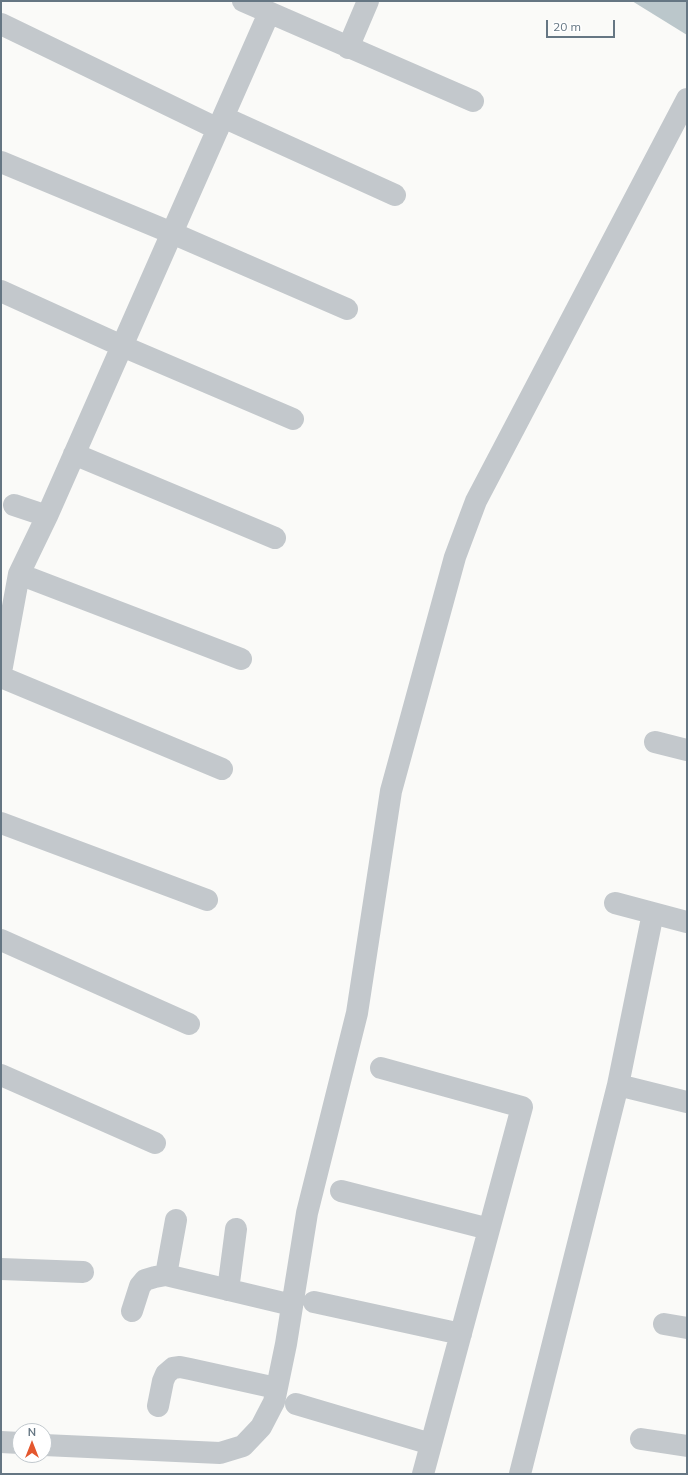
<!DOCTYPE html>
<style>
body{margin:0}
#map{position:relative;width:688px;height:1475px;overflow:hidden;background:#fafaf8;font-family:Mulish,sans-serif}
canvas{display:block}
.frame{position:absolute;inset:0;border:2px solid #657683;pointer-events:none}
.north{position:absolute;left:12px;top:1423px;width:40px;height:40px;box-sizing:border-box;background:#fff;border:1px solid #c1c8cd;border-radius:50%;rotate:0deg;font-size:11px;font-weight:700;line-height:16px;text-align:center;color:#657683}
.north::after{content:'';display:block;margin:auto;width:14px;height:18px;background:#e4572e;clip-path:polygon(50% 0,100% 100%,50% 72%,0 100%)}
.scale{position:absolute;left:546px;top:20px;width:69px;height:18px;box-sizing:border-box;border:2px solid #657683;border-top:0;padding-left:5px;font-size:12px;line-height:14px;white-space:nowrap;color:#657683;-webkit-text-stroke:3px #fff;paint-order:stroke}
</style>
<div id="map">
<canvas width="688" height="1475"></canvas>
<div class="frame"></div>
<div class="north">N</div>
<div class="scale">20 m</div>
</div>
<script>
const context = document.querySelector('canvas').getContext('2d');
context.lineJoin = 'round';
function fillPath(path, color) {
  context.fillStyle = color;
  context.fill(path, 'evenodd');
}
function toPath(rows) {
  const path = new Path2D();
  for (const r of rows) {
    path.moveTo(r[0], r[1]);
    for (let i = 2; i < r.length; i += 2) path.lineTo(r[i], r[i + 1]);
  }
  return path;
}
function trace(path, color, width, dash) {
  context.strokeStyle = color;
  context.lineWidth = width;
  context.lineCap = dash ? 'butt' : 'round';
  context.setLineDash(dash || []);
  context.stroke(path);
}
fillPath(toPath([
 [632,1,687,1,687,35]
]), '#bbc7cb');
trace(toPath([
 [243,1,473,101],
 [1,24,218,129],
 [348,48,368,1],
 [223,117,395,195],
 [1,162,172,233,347,309],
 [1,291,122,346,293,419],
 [74,454,275,538],
 [14,505,47,516,269,13],
 [19,574,241,659],
 [1,672,19,574,47,516],
 [1,677,222,769],
 [655,742,687,750],
 [1,823,207,900],
 [615,903,687,922],
 [1,940,189,1024],
 [381,1068,522,1107,423,1474],
 [1,1075,155,1143],
 [618,1085,687,1102],
 [341,1191,489,1229],
 [1,1269,83,1272],
 [166,1275,176,1220],
 [228,1290,236,1229],
 [314,1302,461,1334],
 [132,1311,140,1286,145,1280,155,1277,166,1275,292,1305],
 [664,1324,687,1328],
 [296,1404,431,1444],
 [158,1406,163,1381,166,1374,173,1368,180,1367,190,1369,276,1388],
 [641,1439,687,1446],
 [1,1442,20,1443],
 [44,1445,220,1453,243,1446,261,1427,274,1402,286,1344,307,1213,357,1013,391,791,455,557,476,501,687,99],
 [520,1474,618,1085,653,913]
]), '#c3c8cc', 22);
</script>
